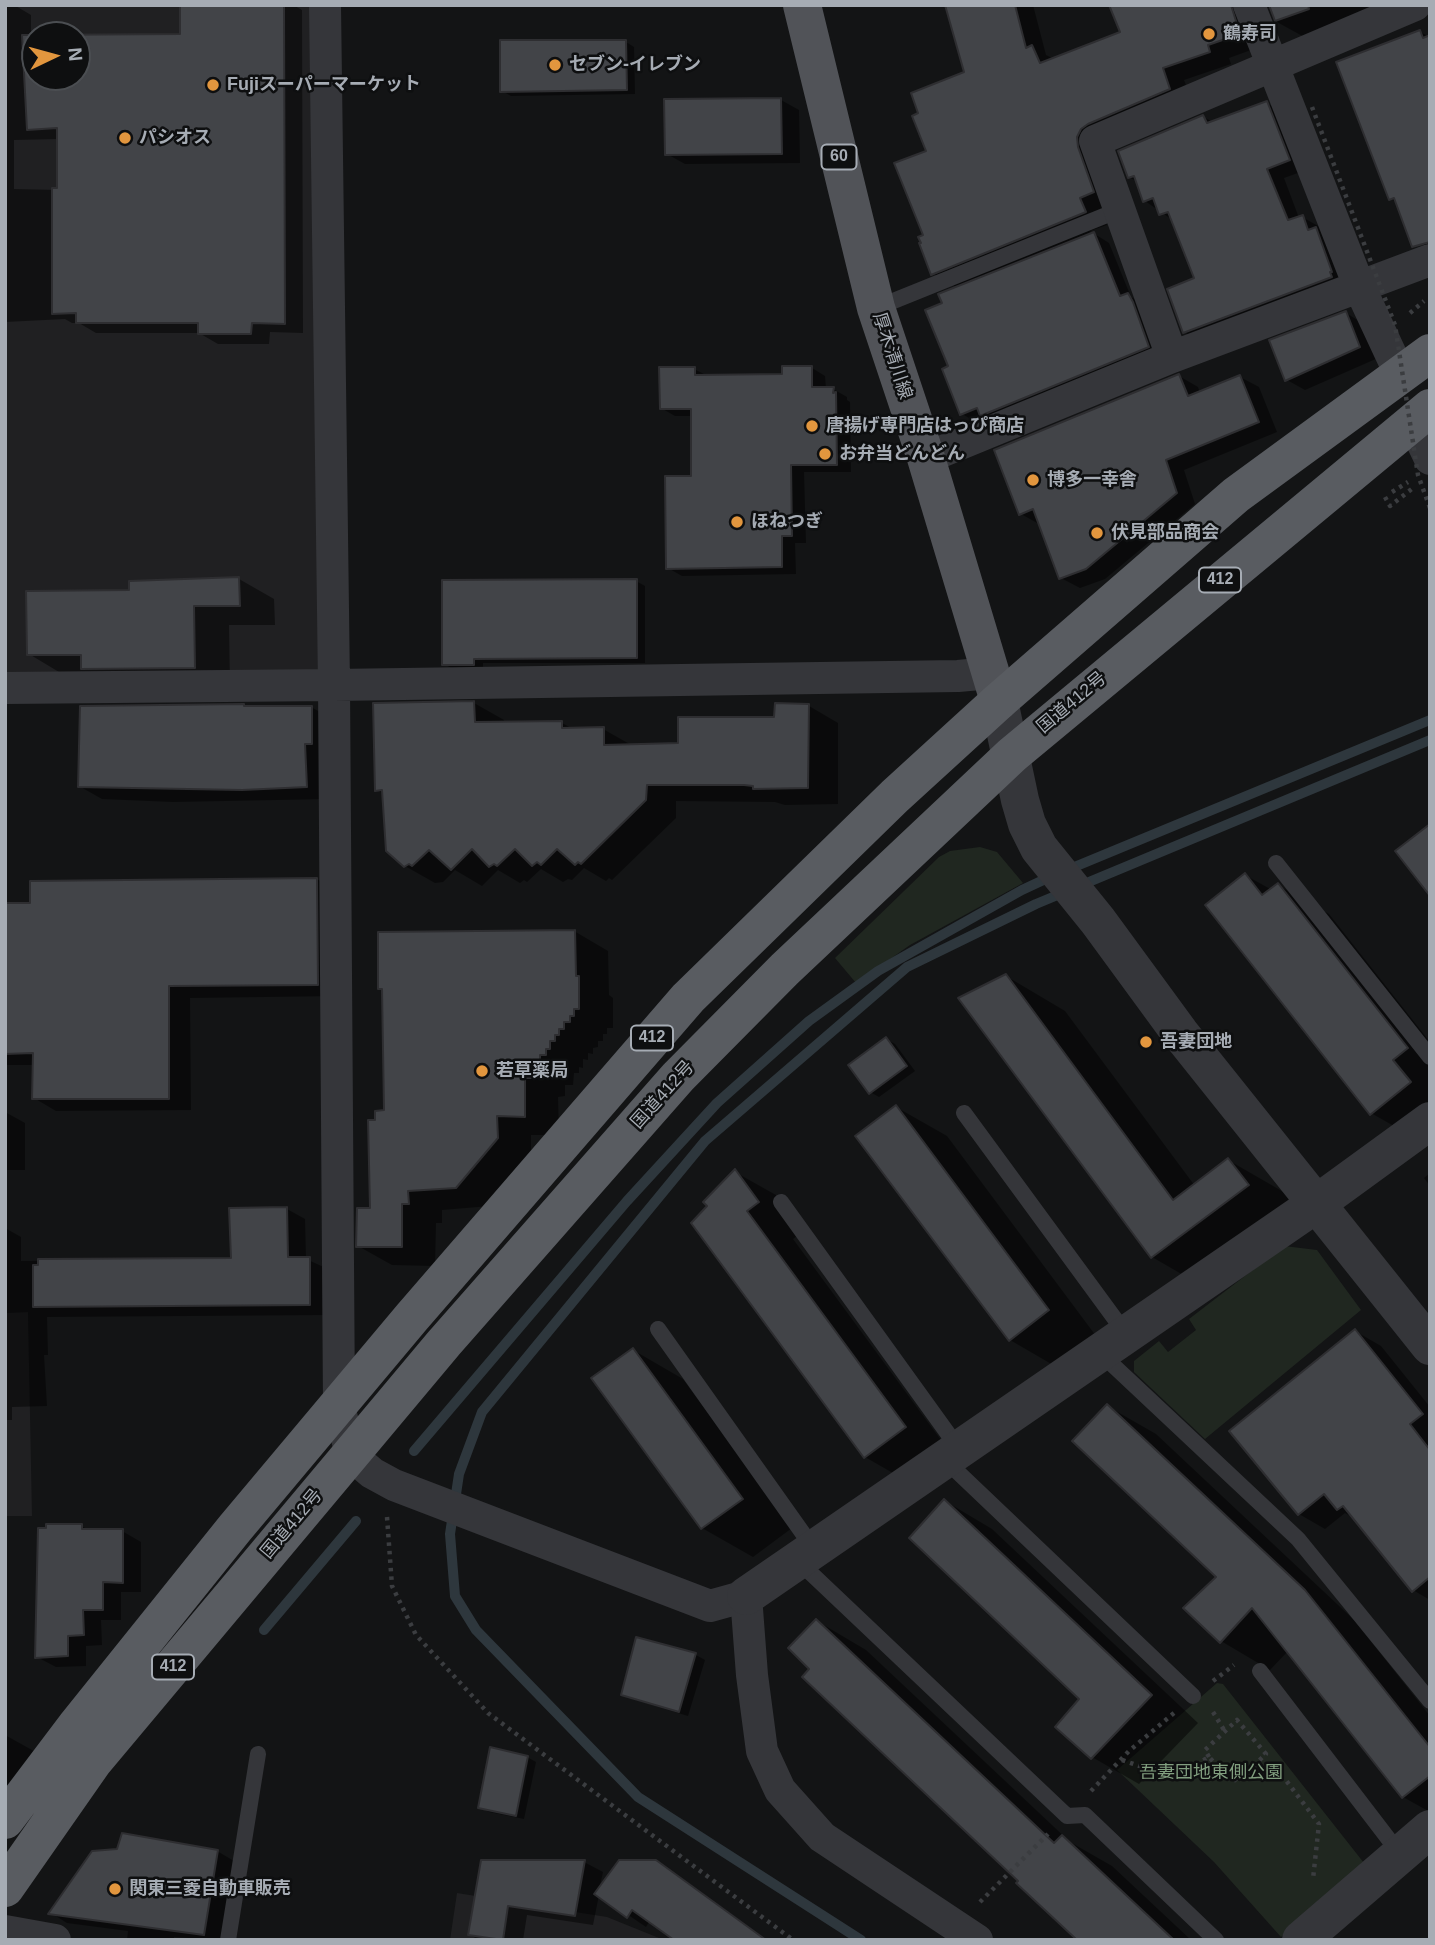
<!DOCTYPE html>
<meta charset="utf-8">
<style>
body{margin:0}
#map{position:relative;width:1435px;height:1945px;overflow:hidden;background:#131415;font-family:Arial,sans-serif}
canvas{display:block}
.frame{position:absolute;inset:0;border:7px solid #a6acb4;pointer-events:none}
.north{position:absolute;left:21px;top:21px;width:70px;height:70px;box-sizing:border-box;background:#0e0f10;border:2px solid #4b4e52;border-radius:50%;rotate:85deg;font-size:19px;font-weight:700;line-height:28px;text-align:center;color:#a6acb4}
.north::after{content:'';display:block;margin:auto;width:24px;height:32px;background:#e2963e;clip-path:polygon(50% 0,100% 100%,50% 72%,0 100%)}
</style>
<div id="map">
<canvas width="1435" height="1945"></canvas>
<div class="frame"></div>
<div class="north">N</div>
</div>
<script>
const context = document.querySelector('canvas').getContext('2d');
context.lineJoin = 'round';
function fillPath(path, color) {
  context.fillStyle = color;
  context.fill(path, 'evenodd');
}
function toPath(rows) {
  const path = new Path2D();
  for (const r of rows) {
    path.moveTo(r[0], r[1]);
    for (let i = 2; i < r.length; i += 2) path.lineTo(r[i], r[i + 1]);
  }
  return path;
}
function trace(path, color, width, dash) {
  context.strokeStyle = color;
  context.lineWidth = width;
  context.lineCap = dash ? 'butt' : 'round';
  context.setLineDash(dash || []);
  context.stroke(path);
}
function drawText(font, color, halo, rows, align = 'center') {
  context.font = font + ' Arial,"Noto Sans JP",sans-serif';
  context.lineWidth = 5;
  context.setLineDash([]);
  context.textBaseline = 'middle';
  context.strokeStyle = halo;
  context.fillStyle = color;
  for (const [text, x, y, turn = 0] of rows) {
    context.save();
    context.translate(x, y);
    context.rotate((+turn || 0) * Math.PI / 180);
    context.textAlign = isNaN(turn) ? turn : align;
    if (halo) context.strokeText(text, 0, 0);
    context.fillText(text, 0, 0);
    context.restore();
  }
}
fillPath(toPath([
 [5,5,314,5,320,670,5,678],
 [35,35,77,35,77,77,35,77],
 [28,1312,32,1516,5,1516,5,1313],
 [457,1893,607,1917,664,1940,450,1940]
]), '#202022');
fillPath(toPath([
 [980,847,997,852,1023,883,910,945,856,983,835,958,939,857,950,851],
 [1284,1246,1317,1250,1361,1310,1205,1439,1134,1372,1134,1361,1159,1341,1168,1352,1196,1330,1189,1319],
 [1217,1683,1223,1684,1364,1863,1281,1937,1214,1862,1117,1770]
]), '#202720');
fillPath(toPath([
 [5,5,14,5,31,15,31,36,35,36,35,77,77,77,77,36,182,35,182,5,293,5,302,10,303,333,270,332,269,344,218,344,199,333,96,333,79,323,72,323,65,319,5,322],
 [59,139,59,190,14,189,14,140],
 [947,5,1033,5,1046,55,1054,59,1122,33,1111,5,1257,5,1262,46,1229,58,1231,64,1184,80,1192,101,1110,136,1115,204,1101,210,1107,225,1090,231,1109,243,1131,297,1144,304,1164,356,978,423,962,414,950,367,944,304,958,288,932,273,926,236,928,152,966,73],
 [1269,5,1400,5,1306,38,1277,22],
 [1420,32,1430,37,1430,249,1410,237,1397,203,1390,198],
 [626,42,634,47,635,94,511,96,502,91],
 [781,100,799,110,800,163,685,164,667,154],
 [1267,103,1284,113,1306,170,1284,178,1299,218,1302,217,1320,227,1349,281,1202,342,1184,332,1196,279,1174,221,1145,201,1138,182,1129,177,1203,117,1213,122],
 [1346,313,1364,324,1378,358,1305,390,1287,380],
 [812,368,825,376,826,389,833,389,847,397,847,400,850,402,851,472,804,472,806,543,795,543,796,574,682,576,668,568,693,478,693,416,675,416,661,408,694,369,708,376,784,375],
 [1179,376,1198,387,1200,393,1240,377,1259,387,1277,432,1184,470,1195,504,1105,579,1080,588,1061,578,1039,524,1021,514],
 [239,579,274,599,275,625,229,625,230,687,64,675,29,654],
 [636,581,645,586,645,663,483,663,483,669,453,669,444,664],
 [474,703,504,720,504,724,562,723,573,729,603,729,633,746,680,745,776,719,809,706,838,723,838,804,785,805,775,802,676,801,676,818,612,880,609,878,606,881,584,868,572,880,568,879,563,882,541,869,527,882,524,880,520,883,498,870,482,886,455,870,443,882,435,883,405,866,384,794,377,790],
 [311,707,334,720,329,799,173,802,102,799,79,786],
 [1245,875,1272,890,1278,885,1329,914,1430,1042,1430,1136,1422,1142,1371,1113],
 [317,879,338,892,339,996,190,998,191,1110,56,1111,34,1098,34,1065,5,1065,5,905,32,905],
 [574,931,608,951,609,995,613,998,613,1028,607,1028,607,1034,603,1034,603,1041,598,1041,598,1047,593,1048,593,1054,588,1053,588,1060,583,1059,583,1068,579,1067,579,1073,574,1073,573,1085,565,1085,565,1096,558,1097,559,1135,531,1135,531,1157,490,1206,442,1210,442,1223,436,1223,435,1266,392,1265,358,1246,372,1210,377,1121,385,1111,384,990,380,988],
 [1006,976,1065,1011,1195,1186,1228,1160,1287,1194,1307,1220,1211,1291,1152,1257],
 [886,1039,895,1044,915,1071,879,1097,870,1092],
 [896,1107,947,1136,1099,1340,1060,1369,1010,1340],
 [5,1112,25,1123,25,1170,5,1170],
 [735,1172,783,1199,805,1230,793,1239,952,1455,912,1484,865,1457,693,1223],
 [1430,1173,1430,1186,1424,1178],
 [287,1209,305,1219,306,1259,328,1269,328,1315,47,1317,48,1355,44,1355,47,1406,12,1407,12,1420,5,1420,5,1228,21,1237,21,1261,233,1259],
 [1355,1331,1381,1346,1430,1407,1430,1600,1413,1590,1356,1519,1345,1513,1325,1529,1299,1514],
 [633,1350,683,1379,792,1528,753,1557,702,1528],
 [1107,1406,1156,1434,1354,1620,1430,1716,1430,1812,1403,1797,1288,1651,1270,1670,1221,1641,1218,1577],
 [945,1501,992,1529,1198,1723,1139,1784,1092,1757,1081,1699],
 [81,1526,91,1531,122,1531,141,1542,141,1592,121,1592,121,1620,101,1620,102,1645,86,1646,86,1666,56,1667,37,1657],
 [817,1621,866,1650,1070,1842,1112,1866,1191,1940,1081,1940,812,1669],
 [637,1640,696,1655,705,1660,688,1716,632,1699,623,1694],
 [5,1735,41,1755,5,1804],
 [527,1757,536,1762,524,1819,489,1812,480,1807],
 [217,1851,234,1861,222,1940,174,1937,174,1940,127,1940,128,1931,67,1923,51,1913],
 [655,1861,675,1873,767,1940,677,1940,650,1920,646,1927,599,1895,593,1925,527,1915,523,1940,479,1940,470,1935,482,1862,584,1862,603,1872,599,1890]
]), '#0007');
trace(toPath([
 [1067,870,1430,720],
 [414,1451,627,1201,717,1103,809,1021,878,971,1022,890,1052,876],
 [264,1630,356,1521],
 [861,1940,638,1797,476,1630,455,1596,450,1534,459,1474,482,1412,705,1141,907,967,1036,904,1430,740]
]), '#2e373d', 10);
const building = toPath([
 [180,5,284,5,285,324,252,323,251,334,198,334,198,323,76,323,76,313,52,314,52,188,57,188,57,128,27,130,22,35,180,34,180,5],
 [35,35,77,35,77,77,35,77,35,35],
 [945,5,1015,5,1026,48,1032,45,1040,63,1120,32,1109,5,1231,5,1240,34,1208,45,1210,52,1163,68,1170,89,1088,124,1081,129,1077,137,1078,147,1094,192,1080,198,1086,212,931,275,919,243,921,243,918,237,923,235,894,163,926,151,912,116,918,113,911,93,964,72,945,5],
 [1269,5,1308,5,1309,9,1275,21,1269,5],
 [1420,30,1423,38,1430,35,1430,242,1412,247,1394,198,1389,200,1336,62,1420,30],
 [500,40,626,40,627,90,500,92,500,40],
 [781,98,782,154,665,155,664,99,781,98],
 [1267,101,1290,160,1267,169,1288,220,1303,215,1308,230,1316,227,1332,272,1330,272,1332,277,1183,333,1167,289,1194,278,1168,212,1159,215,1153,198,1143,202,1134,176,1128,178,1118,151,1203,115,1207,123,1267,101],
 [1094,232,1120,296,1128,293,1133,302,1149,347,980,416,977,408,960,415,942,369,948,366,925,310,942,303,938,294,1094,232],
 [1346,311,1360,347,1285,381,1269,340,1346,311],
 [782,366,812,366,812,387,834,387,833,393,836,392,837,465,791,465,792,536,782,536,782,567,666,569,665,476,691,476,691,409,660,409,659,367,695,367,695,375,782,374,782,366],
 [1179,374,1188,396,1240,375,1259,422,1166,460,1177,493,1086,569,1059,579,1033,509,1019,515,994,450,1179,374],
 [239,577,240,606,194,606,195,668,81,669,81,655,27,655,26,591,129,590,129,581,239,577],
 [637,579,637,658,474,659,474,665,442,665,442,580,637,579],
 [474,701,475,722,562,721,562,728,604,727,604,745,678,743,678,717,774,717,775,703,809,704,808,788,753,789,753,786,744,785,647,785,646,800,581,864,578,862,575,865,557,849,541,865,537,862,532,866,515,849,497,866,494,864,489,867,472,849,451,870,429,850,412,866,409,864,404,867,386,851,382,790,375,791,373,703,474,701],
 [244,704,244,706,312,706,312,744,305,744,307,787,242,790,78,787,80,706,244,704],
 [1430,824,1430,896,1395,851,1430,824],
 [1245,873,1262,895,1278,883,1408,1048,1393,1060,1411,1082,1370,1115,1205,905,1245,873],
 [317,878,318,985,169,986,169,1099,32,1099,33,1053,5,1054,5,903,30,903,30,881,317,878],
 [575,930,576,976,579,976,579,1009,574,1009,574,1016,570,1016,570,1022,564,1022,564,1029,559,1029,559,1035,555,1035,555,1041,550,1041,550,1049,546,1049,546,1055,540,1055,540,1067,531,1067,532,1078,525,1078,525,1117,497,1116,498,1138,456,1188,408,1191,409,1204,402,1204,402,1247,356,1247,357,1208,370,1208,368,1120,375,1120,375,1111,384,1110,382,989,378,989,378,932,575,930],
 [1006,974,1173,1200,1228,1158,1249,1185,1151,1258,958,998,1006,974],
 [886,1037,907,1066,869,1094,848,1065,886,1037],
 [896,1105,1049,1310,1009,1341,855,1136,896,1105],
 [735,1169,759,1202,747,1211,906,1427,864,1458,691,1223,707,1206,703,1202,735,1169],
 [287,1207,288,1257,310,1257,310,1305,33,1307,33,1265,38,1265,38,1259,231,1258,229,1208,287,1207],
 [1355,1329,1423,1414,1410,1424,1430,1450,1430,1577,1412,1592,1343,1506,1337,1510,1324,1494,1298,1515,1229,1431,1355,1329],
 [633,1348,743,1499,701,1529,591,1378,633,1348],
 [1107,1404,1305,1590,1430,1747,1430,1776,1402,1798,1252,1608,1220,1643,1183,1608,1216,1577,1072,1441,1107,1404],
 [944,1499,1152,1695,1091,1759,1055,1727,1079,1699,909,1538,944,1499],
 [46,1524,82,1524,82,1529,123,1529,123,1583,103,1582,103,1610,83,1610,84,1635,68,1636,68,1656,35,1658,38,1528,46,1528,46,1524],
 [816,1619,1054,1843,1062,1835,1174,1940,1077,1940,1016,1883,1018,1881,802,1677,809,1669,788,1648,816,1619],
 [636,1637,696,1653,679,1712,621,1695,636,1637],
 [490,1747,528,1756,516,1816,478,1808,490,1747],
 [122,1833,218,1850,204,1935,48,1914,92,1851,117,1849,122,1833],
 [481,1860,585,1860,575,1916,508,1906,503,1940,468,1935,481,1860],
 [619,1860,656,1860,766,1940,674,1940,632,1910,627,1918,594,1894,619,1860]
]);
fillPath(building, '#424448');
trace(building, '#2e2e31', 2);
trace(toPath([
 [1410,313,1424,301],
 [1392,492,1408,482],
 [1385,497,1390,506,1413,488],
 [387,1517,392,1586,416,1635,488,1713,793,1940],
 [1213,1681,1234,1665],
 [1213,1712,1224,1730],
 [1209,1757,1205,1750,1237,1720,1266,1754,1250,1769],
 [1122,1760,1151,1770,1189,1768,1209,1757,1232,1782,1250,1769,1285,1779,1319,1824,1313,1879],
 [1091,1791,1129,1751,1174,1713],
 [980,1902,1048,1834]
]), '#3b3d40', 4.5, [3.5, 5]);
trace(toPath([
 [876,308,1119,210],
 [1276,863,1430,1057],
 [964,1113,1126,1334],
 [781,1202,959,1449],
 [658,1329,814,1549],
 [1099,1352,1298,1539,1430,1701],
 [944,1459,1193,1696],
 [797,1560,1067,1816,1085,1815,1216,1940],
 [1260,1671,1400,1854],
 [228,1940,258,1754]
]), '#35363a', 16);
trace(toPath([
 [325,5,334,685,339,1406,351,1455,372,1473,394,1485,710,1606,746,1596,752,1675,762,1751,780,1790,822,1837,977,1940],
 [1249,5,1359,286,1400,374],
 [1172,357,1095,141,1415,5],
 [1412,421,1430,459],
 [926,458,1172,357,1430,260],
 [5,688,334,685,958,676,991,673],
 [5,1931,55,1940]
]), '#35363a', 32);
trace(toPath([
 [999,701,1020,800,1027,824,1039,848,1098,921,1180,1033,1430,1346],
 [746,1596,1316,1204,1430,1121],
 [1301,1940,1430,1829]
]), '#35363a', 38);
trace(toPath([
 [802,5,876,308,926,458,999,701]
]), '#515358', 38);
trace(toPath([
 [5,1820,76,1726,235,1528,412,1317,688,998,895,796,999,701,1236,495,1430,353],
 [5,1888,93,1762,444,1343,678,1077,785,969,1012,755,1430,408]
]), '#595c61', 38);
trace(toPath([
 [1312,107,1395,325,1418,475,1430,508]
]), '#3b3d40', 4.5, [3.5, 5]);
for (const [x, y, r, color] of [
 [1209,34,7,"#e2963e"],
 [555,65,7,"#e2963e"],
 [213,85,7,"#e2963e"],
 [125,138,7,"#e2963e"],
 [812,426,7,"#e2963e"],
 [825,454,7,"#e2963e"],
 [1033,480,7,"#e2963e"],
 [737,522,7,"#e2963e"],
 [1097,533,7,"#e2963e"],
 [1146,1042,7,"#e2963e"],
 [482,1071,7,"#e2963e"],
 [115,1889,7,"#e2963e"]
]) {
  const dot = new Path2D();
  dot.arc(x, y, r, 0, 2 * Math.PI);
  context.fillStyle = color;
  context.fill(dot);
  trace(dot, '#0e0f10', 2.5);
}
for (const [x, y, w] of [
 [839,157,35],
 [1220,580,42],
 [652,1038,42],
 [173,1667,42]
]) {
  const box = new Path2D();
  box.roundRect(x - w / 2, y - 12.5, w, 25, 5);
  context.fillStyle = '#0e0f10';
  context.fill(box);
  trace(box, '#a6acb4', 2);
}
drawText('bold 16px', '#a6acb4', null, [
 ["60",839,157],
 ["412",1220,580],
 ["412",652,1038],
 ["412",173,1667]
]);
drawText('bold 18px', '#a6acb4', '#0e0f10', [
 ["鶴寿司",1223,34],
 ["セブン-イレブン",569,65],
 ["Fujiスーパーマーケット",227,85],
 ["パシオス",139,138],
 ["唐揚げ専門店はっぴ商店",826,426],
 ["お弁当どんどん",839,454],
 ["博多一幸舎",1047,480],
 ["ほねつぎ",751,522],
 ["伏見部品商会",1111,533],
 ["吾妻団地",1160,1042],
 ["若草薬局",496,1071],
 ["関東三菱自動車販売",129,1889]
], 'left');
drawText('18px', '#a6acb4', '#0e0f10', [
 ["厚木清川線",892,356,72],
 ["国道412号",1072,703,-40],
 ["国道412号",663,1095,-48],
 ["国道412号",292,1524,-50]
]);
drawText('18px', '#819e7f', '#0e0f10', [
 ["吾妻団地東側公園",1211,1773]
]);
</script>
